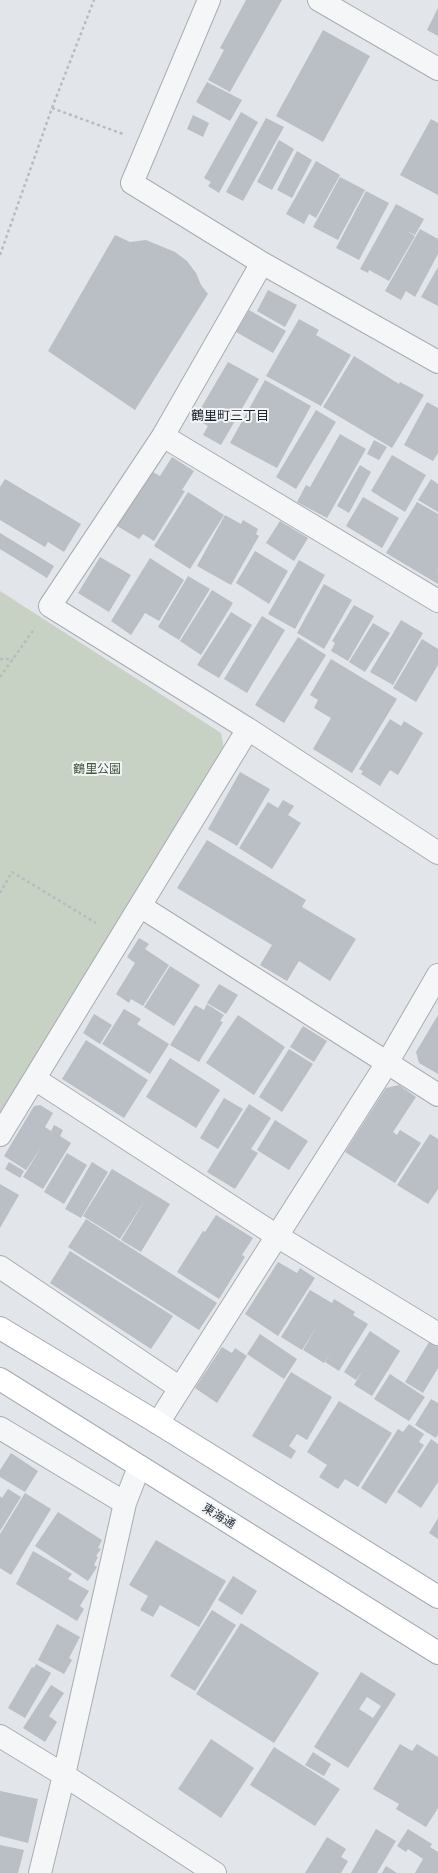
<!DOCTYPE html>
<meta charset="utf-8">
<style>
body{margin:0}
canvas{display:block;background:#e2e5e9}
</style>
<canvas width="438" height="1873"></canvas>
<script>
const context = document.querySelector('canvas').getContext('2d');
context.lineJoin = 'round';
function fillPath(path, color) {
  context.fillStyle = color;
  context.fill(path, 'evenodd');
}
function toPath(rows) {
  const path = new Path2D();
  for (const r of rows) {
    path.moveTo(r[0], r[1]);
    for (let i = 2; i < r.length; i += 2) path.lineTo(r[i], r[i + 1]);
  }
  return path;
}
function trace(path, color, width, dash) {
  context.strokeStyle = color;
  context.lineWidth = width;
  context.lineCap = dash ? 'butt' : 'round';
  context.setLineDash(dash || []);
  context.stroke(path);
}
function drawText(font, color, halo, rows, align = 'center') {
  context.font = font + ' Ubuntu,"Noto Sans JP",sans-serif';
  context.lineWidth = 4;
  context.setLineDash([]);
  context.textBaseline = 'middle';
  context.strokeStyle = halo;
  context.fillStyle = color;
  for (const [text, x, y, turn = 0] of rows) {
    context.save();
    context.translate(x, y);
    context.rotate((+turn || 0) * Math.PI / 180);
    context.textAlign = isNaN(turn) ? turn : align;
    if (halo) context.strokeText(text, 0, 0);
    context.fillText(text, 0, 0);
    context.restore();
  }
}
fillPath(toPath([
 [0,591,221,733,224,749,0,1114]
]), '#c8d2c4');
fillPath(toPath([
 [246,0,282,0,230,92,208,80,224,50,220,48],
 [438,8,438,36,427,30],
 [323,30,370,56,323,142,276,116],
 [207,82,242,100,230,121,196,102],
 [241,112,258,122,219,193,208,186,211,182,204,178],
 [193,115,209,123,203,137,187,129],
 [266,118,284,127,243,201,226,192],
 [431,119,438,123,438,195,400,175],
 [279,140,294,149,272,190,257,182],
 [297,151,312,160,292,198,277,190],
 [316,161,340,175,316,218,309,214,304,224,286,214],
 [340,177,365,190,338,240,313,227],
 [366,191,389,203,359,260,336,248],
 [396,204,424,219,415,235,405,230,415,236,389,281,369,270,368,273,360,269],
 [420,229,438,239,438,254,415,297,406,291,401,300,385,291],
 [115,235,130,242,146,240,175,252,187,261,196,273,201,285,208,294,135,410,48,351],
 [438,267,438,306,421,297],
 [268,290,297,305,285,327,257,311],
 [249,310,286,331,273,353,236,332],
 [299,319,319,330,316,335,351,355,321,406,266,376],
 [354,356,399,384,400,382,424,395,392,448,323,407],
 [228,362,259,379,221,445,203,435,208,426,201,422,207,412,201,408],
 [265,380,311,406,277,468,230,443],
 [427,402,438,408,438,453,433,461,404,445],
 [316,410,336,422,296,489,276,477],
 [340,434,366,449,327,518,297,502,306,485,310,487],
 [374,440,387,447,379,460,367,454],
 [392,455,426,475,405,512,371,491],
 [172,457,194,471,182,490,185,491,154,541,143,534,139,539,117,526,151,471,160,476],
 [360,465,371,472,349,513,337,506],
 [5,479,81,524,64,552,48,542,45,547,0,520,0,487],
 [431,479,438,484,438,512,418,500],
 [188,492,224,515,190,569,154,546],
 [363,497,399,518,382,548,346,526],
 [417,502,438,514,438,569,434,577,438,570,438,584,386,553],
 [225,515,241,524,243,520,258,529,256,534,259,536,231,585,197,566],
 [280,521,308,538,294,561,266,543],
 [0,533,54,566,47,578,0,549],
 [255,551,288,571,269,604,236,583],
 [100,557,131,575,109,612,78,593],
 [150,558,184,580,159,621,145,613,131,635,111,621],
 [299,560,325,575,295,629,268,614],
 [188,576,210,589,179,640,158,627],
 [324,584,352,600,324,649,297,633],
 [212,590,233,603,201,655,180,641],
 [354,605,374,616,348,661,331,651,335,643,332,641],
 [231,612,252,625,219,678,197,665],
 [262,616,285,630,247,693,224,679],
 [401,620,423,633,393,685,370,672],
 [373,623,390,633,365,672,349,662],
 [298,637,326,655,284,723,255,705],
 [422,639,438,649,438,665,416,702,393,688],
 [331,659,397,699,352,773,313,749,331,718,314,708,318,700,310,695],
 [390,719,401,726,404,721,423,733,398,775,390,770,380,786,361,774,363,771,359,769],
 [240,772,270,789,237,846,208,829],
 [283,800,294,806,288,815,301,823,272,869,239,848,268,802,278,808],
 [207,840,306,900,302,907,356,939,330,981,299,961,287,981,260,965,272,945,177,888],
 [139,938,149,944,145,949,169,965,143,1006,131,999,129,1003,116,994,135,963,127,957],
 [170,966,200,985,174,1026,144,1007],
 [219,984,238,995,226,1014,207,1003],
 [207,1004,224,1015,220,1021,223,1022,199,1062,170,1045,195,1005,204,1010],
 [124,1009,141,1019,137,1024,169,1044,150,1074,102,1044],
 [94,1014,112,1025,100,1044,83,1033],
 [238,1015,285,1047,254,1095,206,1063],
 [438,1015,438,1074,419,1063,416,1052],
 [303,1026,327,1041,314,1062,290,1047],
 [86,1040,148,1080,124,1118,62,1079],
 [289,1049,313,1064,282,1112,259,1097],
 [170,1058,220,1090,196,1128,146,1097],
 [399,1085,416,1097,393,1132,397,1135,400,1130,421,1143,395,1183,345,1152,386,1088],
 [224,1098,243,1109,218,1149,200,1138],
 [249,1104,271,1118,251,1149,258,1153,235,1189,207,1172],
 [40,1105,53,1113,45,1127,51,1131,54,1125,63,1130,60,1136,71,1143,43,1189,23,1177,42,1146,26,1170,4,1156,34,1106],
 [275,1120,308,1141,289,1170,257,1150],
 [430,1134,438,1139,438,1189,428,1204,397,1185],
 [67,1153,87,1165,64,1204,44,1192],
 [9,1162,24,1171,20,1178,5,1169],
 [92,1162,108,1172,81,1218,65,1209],
 [112,1169,170,1204,141,1252,121,1240,145,1200,120,1239,83,1216],
 [0,1184,19,1195,0,1228],
 [216,1215,253,1238,242,1255,245,1257,219,1299,177,1272,203,1231,205,1232],
 [86,1219,217,1303,199,1330,68,1247],
 [70,1251,173,1316,151,1349,50,1283],
 [278,1262,297,1273,300,1268,315,1278,278,1336,245,1314],
 [310,1290,332,1303,334,1299,355,1312,353,1315,368,1324,339,1371,325,1362,332,1349,324,1363,303,1350,318,1325,302,1350,281,1337],
 [370,1331,400,1351,372,1396,354,1385,363,1370,356,1380,344,1372],
 [260,1334,297,1359,284,1379,247,1354],
 [429,1342,438,1347,438,1368,423,1393,405,1382],
 [222,1347,232,1353,235,1348,247,1356,217,1403,195,1388],
 [291,1372,332,1397,307,1440,297,1434,289,1446,296,1451,291,1459,252,1436],
 [390,1374,425,1397,409,1421,374,1399],
 [431,1399,438,1403,438,1434,436,1438,415,1425],
 [339,1401,392,1433,358,1487,345,1479,338,1489,319,1477,327,1465,307,1452],
 [409,1424,424,1434,419,1442,424,1445,386,1504,361,1488,398,1429,403,1432],
 [431,1439,438,1444,438,1482,421,1508,397,1492],
 [11,1453,38,1471,25,1492,0,1477,0,1470],
 [8,1489,21,1497,0,1531,0,1496,2,1498],
 [25,1493,51,1509,11,1575,0,1568,0,1534],
 [58,1512,102,1540,98,1548,101,1549,96,1556,98,1557,94,1565,97,1567,88,1581,35,1546],
 [438,1518,438,1539,429,1533],
 [156,1540,226,1581,199,1627,160,1605,153,1617,140,1610,148,1596,129,1585],
 [33,1551,72,1574,68,1579,89,1591,80,1606,84,1609,77,1621,16,1584],
 [233,1576,257,1591,242,1615,218,1600],
 [212,1610,236,1625,195,1691,170,1676],
 [241,1623,319,1673,274,1743,196,1694],
 [57,1624,80,1637,69,1658,72,1660,64,1674,38,1660],
 [36,1664,51,1673,25,1718,8,1708,32,1667,34,1668],
 [361,1672,396,1694,348,1768,314,1747],
 [367,1697,381,1706,373,1718,359,1709],
 [51,1685,64,1693,49,1716,57,1722,45,1742,23,1728],
 [211,1739,254,1768,221,1818,178,1789],
 [400,1744,412,1751,417,1744,438,1757,438,1808,426,1827,396,1809,399,1804,373,1789],
 [274,1747,340,1789,315,1826,250,1785],
 [313,1752,331,1764,324,1776,305,1765],
 [0,1791,38,1799,28,1843,0,1836],
 [376,1829,396,1841,377,1873,351,1873],
 [408,1829,432,1844,430,1847,438,1852,438,1873,415,1873,423,1859,408,1849,406,1852,397,1846],
 [327,1837,346,1849,341,1857,348,1861,341,1873,305,1873],
 [0,1845,24,1850,18,1873,0,1873],
 [386,1866,397,1873,382,1873]
]), '#babec5');
const minor = toPath([
 [209,0,132,183,262,263,438,362],
 [319,0,438,69],
 [262,263,163,436,50,606,248,729,438,853],
 [163,436,438,601],
 [140,906,438,1095],
 [35,1079,277,1236,438,1334],
 [0,1135,248,729],
 [0,1267,180,1388],
 [158,1423,387,1063,438,975],
 [0,1428,125,1503],
 [0,1736,64,1775,215,1873],
 [40,1873,64,1775,125,1503,139,1467]
]);
const major = toPath([
 [0,1328,158,1423,438,1597],
 [0,1379,438,1653]
]);
trace(minor, '#a8acb3', 24);
trace(major, '#a3a9b3', 24);
trace(toPath([
 [52,108,123,134],
 [0,255,52,108,94,0],
 [0,659,13,659],
 [0,677,35,628],
 [0,893,12,872,96,923]
]), '#b8bcc0', 2.5, [3, 3]);
trace(minor, '#f4f6f8', 22);
trace(major, '#fff', 22);
drawText('12px', '#40593b', '#f2f4f6', [
 ["鶴里公園",97,769]
]);
drawText('12px', '#2c333f', '#f2f4f6', [
 ["東海通",219,1516,32]
]);
drawText('13px', '#1e2430', '#f2f4f6', [
 ["鶴里町三丁目",230,416]
]);
</script>
